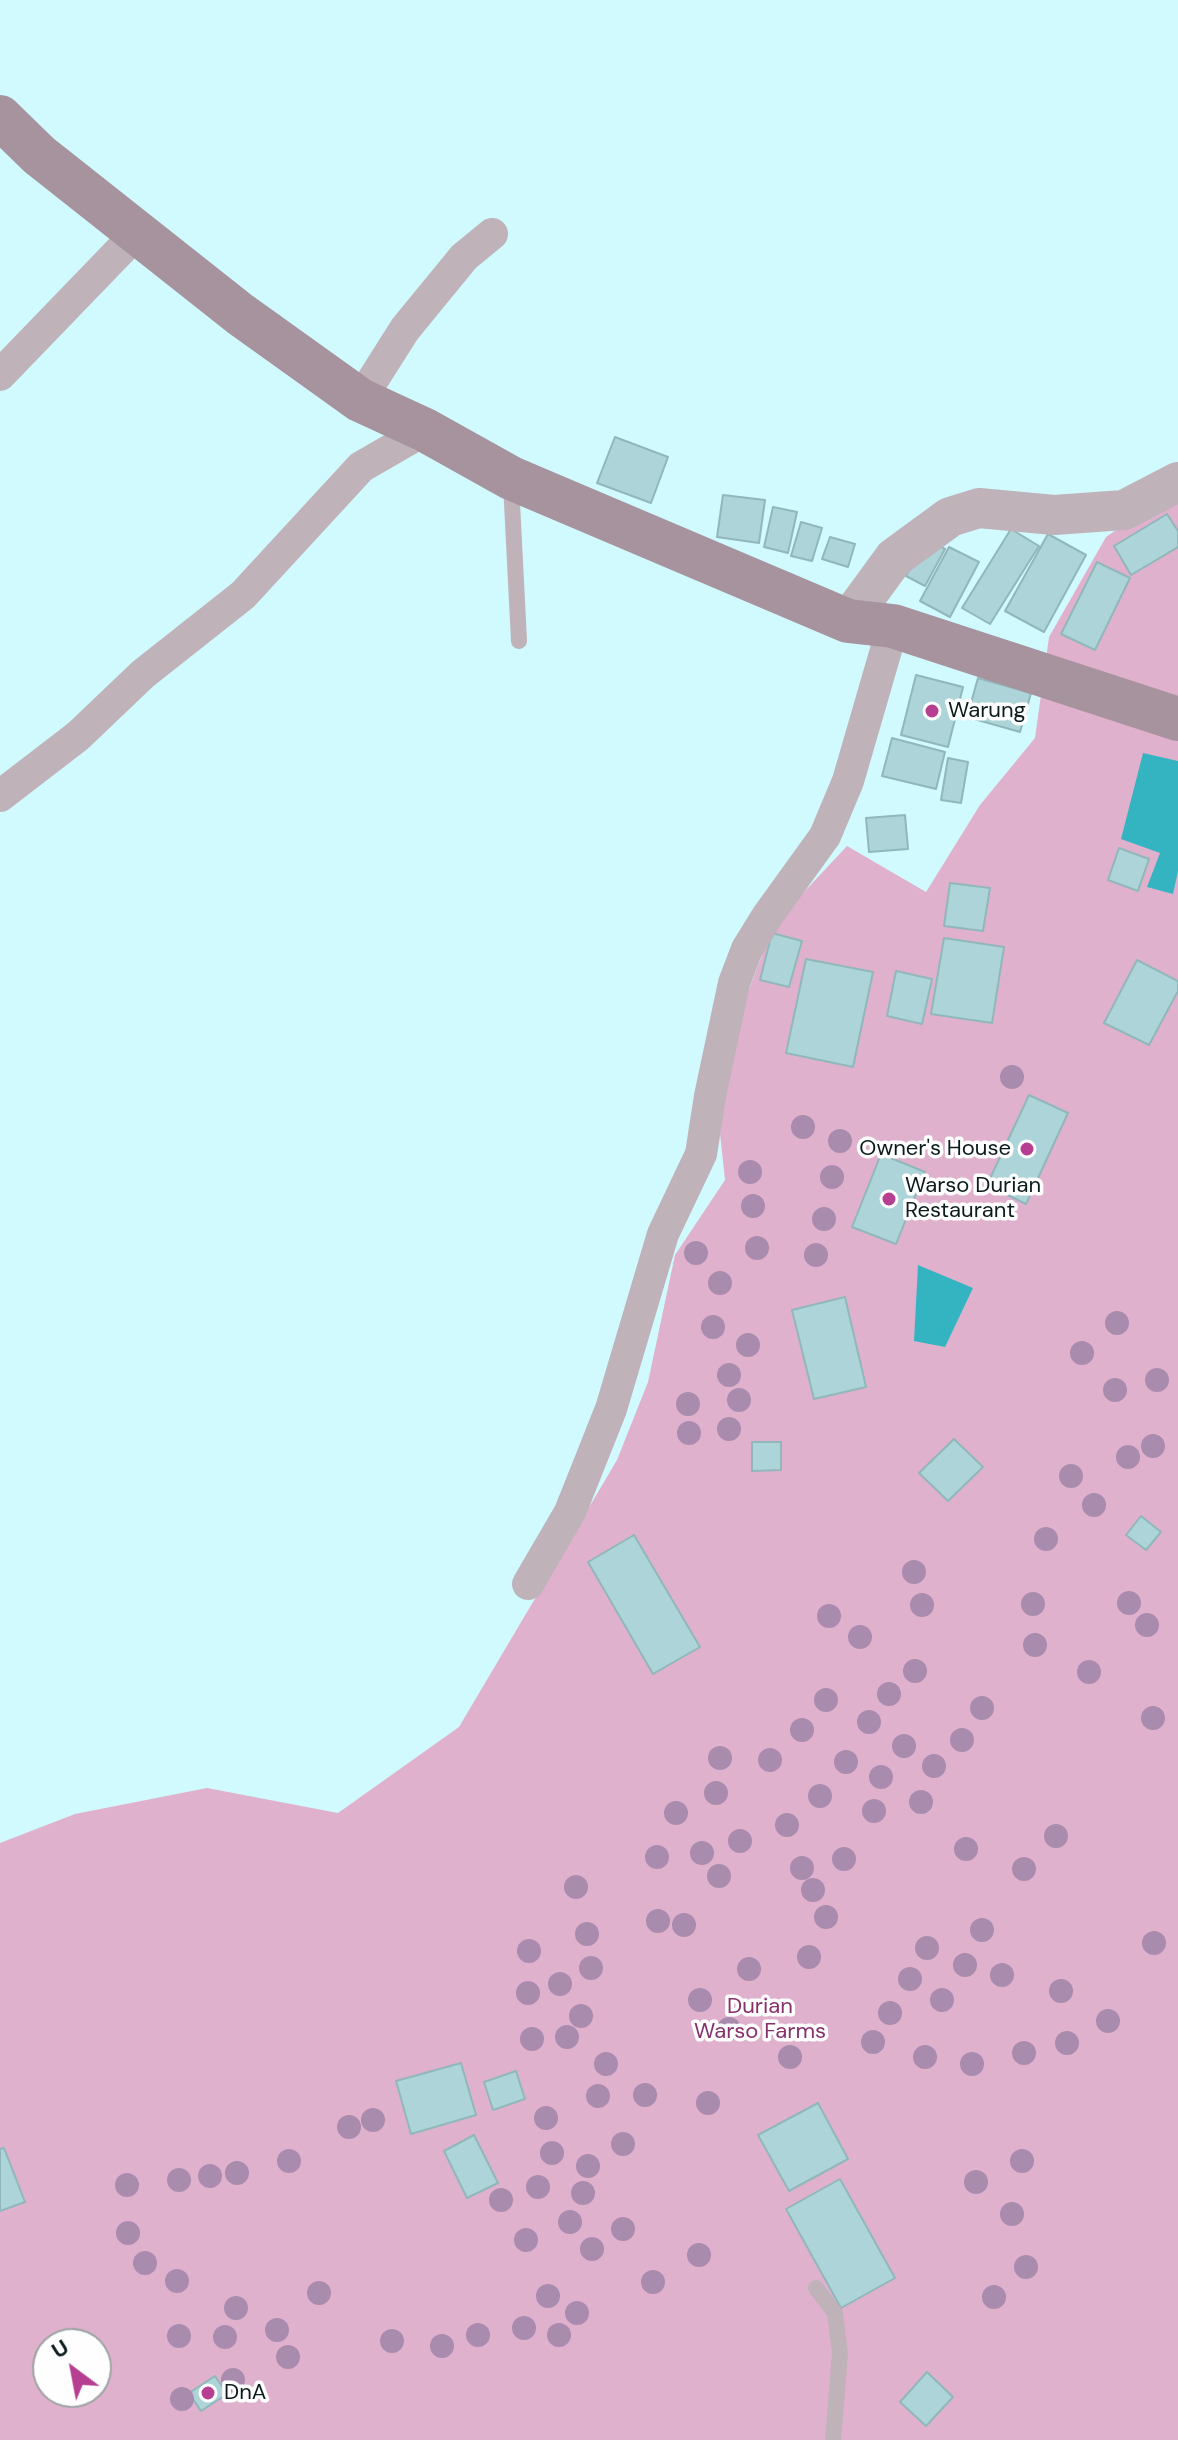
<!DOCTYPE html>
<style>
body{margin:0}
#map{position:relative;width:1178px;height:2440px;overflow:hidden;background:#d1fafe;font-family:"DM Sans",sans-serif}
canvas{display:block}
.north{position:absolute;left:32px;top:2328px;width:80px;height:80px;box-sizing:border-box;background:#fefefe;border:2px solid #9da3a4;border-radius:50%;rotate:328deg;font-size:22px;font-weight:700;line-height:32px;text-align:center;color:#0b1b1c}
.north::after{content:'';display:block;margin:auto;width:28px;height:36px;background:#b73f92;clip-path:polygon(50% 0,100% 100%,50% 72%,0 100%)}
</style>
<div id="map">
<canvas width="1178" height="2440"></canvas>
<div class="north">U</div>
</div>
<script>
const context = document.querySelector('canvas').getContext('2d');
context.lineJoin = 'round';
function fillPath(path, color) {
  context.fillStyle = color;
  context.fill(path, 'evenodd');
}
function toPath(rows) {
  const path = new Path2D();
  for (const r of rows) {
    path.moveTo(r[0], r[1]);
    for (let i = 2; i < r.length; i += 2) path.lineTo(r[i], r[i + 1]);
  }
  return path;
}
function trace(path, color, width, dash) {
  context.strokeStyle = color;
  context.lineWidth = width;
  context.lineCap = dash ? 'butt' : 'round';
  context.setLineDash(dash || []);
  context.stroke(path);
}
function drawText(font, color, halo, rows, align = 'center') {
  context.font = font + ' "DM Sans",sans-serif';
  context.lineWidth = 7;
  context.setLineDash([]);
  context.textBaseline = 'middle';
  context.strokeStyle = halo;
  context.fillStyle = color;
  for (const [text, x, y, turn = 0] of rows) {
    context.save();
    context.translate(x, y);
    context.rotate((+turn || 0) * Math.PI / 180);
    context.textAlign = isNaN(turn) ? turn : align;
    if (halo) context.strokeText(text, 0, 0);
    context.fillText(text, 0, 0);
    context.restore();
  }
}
fillPath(toPath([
 [1178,488,1178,2440,0,2440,0,1843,75,1814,207,1788,338,1813,459,1727,617,1460,648,1382,675,1255,725,1180,717,1106,746,997,774,924,847,846,926,892,980,805,1035,738,1049,637,1106,537],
 [48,2344,96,2344,96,2392,48,2392]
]), '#e0b1cd');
fillPath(toPath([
 [1143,753,1178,761,1178,871,1173,894,1147,887,1160,853,1121,839],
 [918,1265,973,1288,945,1347,914,1341]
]), '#33b4c0');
const building = toPath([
 [615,437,668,457,651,503,597,483,615,437],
 [723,495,765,500,759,543,717,537,723,495],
 [773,507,797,512,788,553,764,547,773,507],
 [1167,514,1178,531,1178,547,1131,575,1114,546,1167,514],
 [801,522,822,528,812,561,791,556,801,522],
 [1011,529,1039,546,990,624,962,608,1011,529],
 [1048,534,1086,555,1044,632,1005,611,1048,534],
 [830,537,855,544,848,567,822,559,830,537],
 [926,539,945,549,925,586,906,576,926,539],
 [949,547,979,562,950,617,920,601,949,547],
 [1097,562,1130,578,1095,650,1061,634,1097,562],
 [916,675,963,687,948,747,901,735,916,675],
 [978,678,1031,693,1020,732,967,717,978,678],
 [892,738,945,752,936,789,882,776,892,738],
 [948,758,968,762,961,803,941,800,948,758],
 [905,815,908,849,869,852,866,818,905,815],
 [1119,848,1149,859,1138,891,1108,880,1119,848],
 [950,883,990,888,983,931,944,926,950,883],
 [772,933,802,941,789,987,760,980,772,933],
 [944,938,1004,947,992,1023,931,1014,944,938],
 [806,959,873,972,853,1067,786,1053,806,959],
 [1137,960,1178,981,1178,991,1149,1045,1104,1023,1137,960],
 [896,971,932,979,922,1024,887,1016,896,971],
 [1029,1095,1068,1113,1026,1204,987,1185,1029,1095],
 [881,1154,925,1172,896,1244,852,1227,881,1154],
 [845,1297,866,1387,814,1399,792,1310,845,1297],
 [954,1439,983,1467,948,1501,919,1473,954,1439],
 [752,1442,781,1442,781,1470,752,1471,752,1442],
 [1141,1516,1161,1532,1146,1550,1126,1535,1141,1516],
 [634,1535,700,1647,653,1674,588,1562,634,1535],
 [461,2063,476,2115,411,2134,396,2081,461,2063],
 [516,2071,525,2099,493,2110,484,2082,516,2071],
 [818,2103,848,2159,789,2191,758,2135,818,2103],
 [474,2135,498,2183,467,2198,444,2151,474,2135],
 [4,2148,25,2202,0,2211,0,2149,4,2148],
 [840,2179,895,2278,841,2308,786,2209,840,2179],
 [927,2372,953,2397,926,2426,900,2402,927,2372],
 [215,2376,227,2394,201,2411,189,2393,215,2376]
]);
fillPath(building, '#add5d9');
trace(building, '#90b7bb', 2);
trace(toPath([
 [511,483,519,641],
 [816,2288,835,2313,840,2353,833,2440]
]), '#bfb2b9', 16);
trace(toPath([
 [0,375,139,231],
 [360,400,405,329,464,257,492,234],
 [0,796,78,736,143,674,243,595,361,467,425,430],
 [528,1584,570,1512,611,1409,663,1234,701,1154,710,1096,734,983,747,949,768,915,825,836,848,781,893,626]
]), '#bfb2b9', 32);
trace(toPath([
 [848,621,894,558,950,517,979,508,1054,515,1124,510,1178,482]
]), '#bfb2b9', 40);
trace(toPath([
 [0,117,39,155,240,314,360,400,425,430,511,478,848,621,893,626,1178,719]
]), '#a7939e', 44);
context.fillStyle = '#a98bae';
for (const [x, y] of [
 [1012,1077],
 [803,1127],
 [840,1141],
 [750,1172],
 [832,1177],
 [753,1206],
 [824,1219],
 [757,1248],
 [696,1253],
 [816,1255],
 [720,1283],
 [1117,1323],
 [713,1327],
 [748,1345],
 [1082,1353],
 [729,1375],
 [1157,1380],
 [1115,1390],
 [739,1400],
 [688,1404],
 [729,1429],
 [689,1433],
 [1153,1446],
 [1128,1457],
 [1071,1476],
 [1094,1505],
 [1046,1539],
 [914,1572],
 [1129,1603],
 [1033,1604],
 [922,1605],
 [829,1616],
 [1147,1625],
 [860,1637],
 [1035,1645],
 [915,1671],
 [1089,1672],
 [889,1694],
 [826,1700],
 [982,1708],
 [1153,1718],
 [869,1722],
 [802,1730],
 [962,1740],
 [904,1746],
 [720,1758],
 [770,1760],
 [846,1762],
 [934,1766],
 [881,1777],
 [716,1793],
 [820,1796],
 [921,1802],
 [874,1811],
 [676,1813],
 [787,1825],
 [1056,1836],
 [740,1841],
 [966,1849],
 [702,1853],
 [657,1857],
 [844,1859],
 [802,1868],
 [1024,1869],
 [719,1876],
 [576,1887],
 [813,1890],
 [826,1917],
 [658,1921],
 [684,1925],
 [982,1930],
 [587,1934],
 [1154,1943],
 [927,1948],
 [529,1951],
 [809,1957],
 [965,1965],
 [591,1968],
 [749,1969],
 [1002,1975],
 [910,1979],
 [560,1984],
 [1061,1991],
 [528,1993],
 [700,2000],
 [942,2000],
 [890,2013],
 [581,2016],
 [1108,2021],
 [729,2029],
 [567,2037],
 [532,2039],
 [873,2042],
 [1067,2043],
 [1024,2053],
 [790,2057],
 [925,2057],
 [606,2064],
 [972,2064],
 [645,2095],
 [598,2096],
 [708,2103],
 [546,2118],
 [373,2120],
 [349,2127],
 [623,2144],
 [552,2153],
 [289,2161],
 [1022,2161],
 [588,2166],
 [237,2173],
 [210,2176],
 [179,2180],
 [976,2182],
 [127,2185],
 [538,2187],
 [583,2193],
 [501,2200],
 [1012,2214],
 [570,2222],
 [623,2229],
 [128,2233],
 [526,2240],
 [592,2249],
 [699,2255],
 [145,2263],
 [1026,2267],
 [177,2281],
 [653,2282],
 [319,2293],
 [548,2296],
 [994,2297],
 [236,2308],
 [577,2313],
 [524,2328],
 [277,2330],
 [478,2335],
 [559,2335],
 [179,2336],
 [225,2337],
 [392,2341],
 [442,2346],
 [288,2357],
 [233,2380],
 [182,2399]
]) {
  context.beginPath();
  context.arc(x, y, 12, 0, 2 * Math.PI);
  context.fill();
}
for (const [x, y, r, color] of [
 [932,711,8,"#b73f92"],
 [1027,1149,8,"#b73f92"],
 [889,1199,8,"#b73f92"],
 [208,2393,8,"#b73f92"]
]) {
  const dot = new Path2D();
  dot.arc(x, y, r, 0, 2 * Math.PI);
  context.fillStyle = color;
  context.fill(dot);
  trace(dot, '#fefefe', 3);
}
drawText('22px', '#0b1b1c', '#fefefe', [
 ["Warung",948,711],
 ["Owner's House",1011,1149,"right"],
 ["Warso Durian",905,1186],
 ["Restaurant",905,1211],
 ["DnA",224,2393]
], 'left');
drawText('22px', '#88306c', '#fefefe', [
 ["Durian",760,2007],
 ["Warso Farms",760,2032]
]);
</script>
